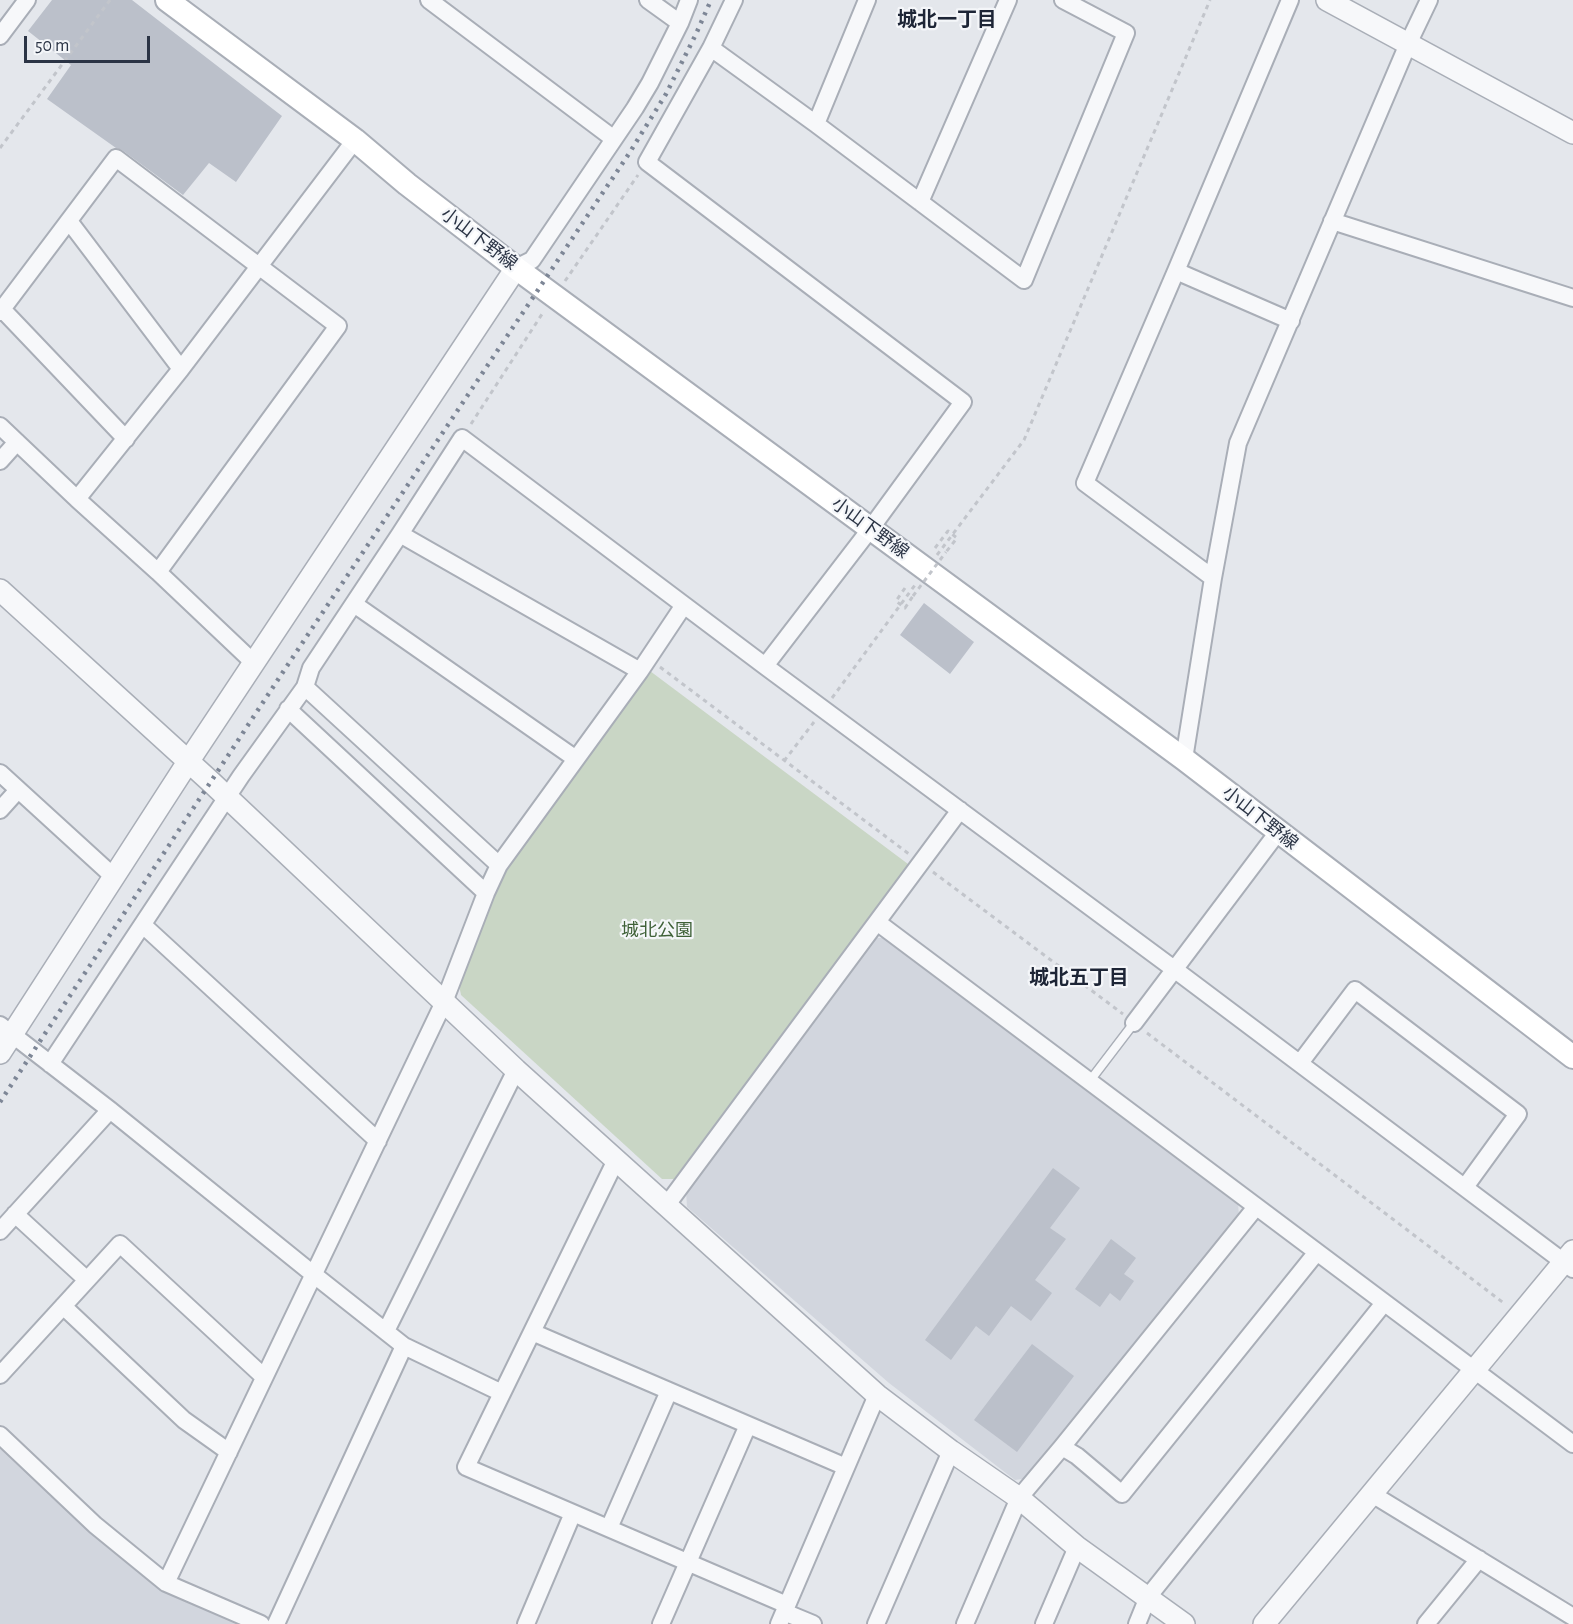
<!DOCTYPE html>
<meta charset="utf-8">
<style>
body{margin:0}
#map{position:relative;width:1573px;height:1624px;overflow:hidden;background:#e4e7ec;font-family:"Alegreya Sans",sans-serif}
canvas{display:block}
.scale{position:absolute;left:24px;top:36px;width:126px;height:27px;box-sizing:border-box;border:3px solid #2b3445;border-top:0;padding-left:8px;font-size:18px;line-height:21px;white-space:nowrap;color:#2b3445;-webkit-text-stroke:4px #f4f6f9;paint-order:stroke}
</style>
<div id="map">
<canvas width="1573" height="1624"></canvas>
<div class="scale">50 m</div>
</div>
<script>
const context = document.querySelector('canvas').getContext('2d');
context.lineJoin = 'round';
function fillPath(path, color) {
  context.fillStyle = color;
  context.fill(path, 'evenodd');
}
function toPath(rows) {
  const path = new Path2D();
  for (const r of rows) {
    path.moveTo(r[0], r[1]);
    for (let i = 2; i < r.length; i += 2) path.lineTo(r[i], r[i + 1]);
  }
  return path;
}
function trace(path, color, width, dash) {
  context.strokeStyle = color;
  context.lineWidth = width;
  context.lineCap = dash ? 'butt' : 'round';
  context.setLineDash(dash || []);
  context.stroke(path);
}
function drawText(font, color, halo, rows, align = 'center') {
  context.font = font + ' "Alegreya Sans","Noto Sans JP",sans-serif';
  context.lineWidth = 4.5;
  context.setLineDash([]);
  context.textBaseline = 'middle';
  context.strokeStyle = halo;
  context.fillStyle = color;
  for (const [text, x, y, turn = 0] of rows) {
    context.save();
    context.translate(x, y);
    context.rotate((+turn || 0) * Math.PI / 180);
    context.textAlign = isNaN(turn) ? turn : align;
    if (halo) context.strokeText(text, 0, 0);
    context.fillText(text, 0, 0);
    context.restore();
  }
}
fillPath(toPath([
 [874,938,887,938,1238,1203,1239,1216,1028,1478,1015,1480,889,1383,687,1207,686,1190],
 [0,1446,91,1532,246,1624,0,1624]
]), '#d2d6de');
fillPath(toPath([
 [650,671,908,864,908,867,674,1179,662,1179,461,995,459,985,497,885,522,841]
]), '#c9d6c5');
fillPath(toPath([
 [52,0,132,0,282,116,236,182,209,163,183,195,122,150,116,148,47,99,71,65,28,31],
 [924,603,974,642,950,674,900,635],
 [1053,1168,1080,1188,1050,1228,1066,1239,1035,1280,1052,1293,1031,1321,1011,1306,989,1336,976,1326,951,1360,925,1340],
 [1111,1239,1136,1258,1124,1274,1134,1281,1120,1301,1110,1293,1100,1307,1075,1289],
 [1032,1344,1074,1376,1017,1452,974,1420]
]), '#bbc0ca');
const service = toPath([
 [1089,1082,1134,1023]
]);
const minor = toPath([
 [429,0,614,139],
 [648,0,680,23],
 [734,0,711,48,647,162,963,402,871,528,765,666],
 [0,36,27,0],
 [711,48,816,124,1024,280,1126,33,1063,0],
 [816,124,867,0],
 [920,202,1008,0],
 [69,221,181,369],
 [1332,221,1573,298],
 [516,268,532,260,635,108,650,83,680,23,689,0],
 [1176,271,1291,321],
 [2,309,126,439],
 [0,312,116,158,338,326,158,572],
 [0,426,77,499,158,572,254,663],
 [0,461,17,442],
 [77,499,181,369,355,140],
 [400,534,640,671],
 [1213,578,1085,483,1176,271,1290,0],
 [354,604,576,759],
 [305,687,499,865],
 [288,709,486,893],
 [1184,759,1213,578,1238,443,1408,44,1429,0],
 [0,773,114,877],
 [0,810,18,790],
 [877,922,1573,1444],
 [143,925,378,1141],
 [1134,1023,1278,832],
 [0,1025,110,1110,313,1274,404,1346,502,1393],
 [1300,1063,1355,990,1518,1114,1465,1187],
 [50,1064,241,776,305,687,311,668,400,534,462,438,765,666,1174,969,1573,1269],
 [616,1160,466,1467,787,1605],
 [666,1206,960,810],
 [15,1214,87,1280],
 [0,1231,110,1110],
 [63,1306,184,1420,229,1452],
 [386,1331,516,1070],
 [532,1332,846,1467],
 [0,1375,120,1244,264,1377],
 [0,1435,95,1525,166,1583,261,1624],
 [1062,1447,1077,1456,1122,1494,1317,1252],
 [1372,1494,1573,1617],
 [609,1528,669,1391],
 [166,1583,444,1002,486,893,499,865,640,671,684,605],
 [784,1612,813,1624],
 [276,1624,404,1346],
 [526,1624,573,1513],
 [661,1624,748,1425],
 [779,1624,877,1395],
 [876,1624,951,1451],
 [965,1624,1019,1498,1062,1447,1256,1207],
 [1044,1624,1077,1547],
 [1137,1624,1148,1597,1384,1303],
 [1426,1624,1479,1559]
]);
const tertiary = toPath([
 [1327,0,1573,133],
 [0,590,211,782,516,1070,877,1395,951,1451,1019,1498,1077,1547,1184,1624],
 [0,1053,188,762,516,268],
 [1264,1624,1573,1251]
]);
const secondary = toPath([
 [167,0,355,140,407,184,516,268,1184,759,1573,1057]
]);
trace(service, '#a9aeb7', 11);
trace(minor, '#a9aeb7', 20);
trace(tertiary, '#a9aeb7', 24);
trace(secondary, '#a9aeb7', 26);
trace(toPath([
 [0,148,110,0],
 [565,281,638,175],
 [471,424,544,311],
 [935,548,948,531,957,538,946,552],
 [937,555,1024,440,1210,0],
 [905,588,896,601,905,608,913,596],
 [660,667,909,854],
 [832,698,915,585],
 [784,761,814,722],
 [933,872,1123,1014],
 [1147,1033,1505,1304]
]), '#c2c5cb', 3, [4.5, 4.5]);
trace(service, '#f7f8fa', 8);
trace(minor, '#f7f8fa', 16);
trace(tertiary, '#f7f8fa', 21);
trace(secondary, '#fff', 22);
trace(toPath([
 [0,1102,283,672,630,152,666,94,696,34,711,0]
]), '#7d8696', 4.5, [3, 6]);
trace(toPath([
 [913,596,946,552]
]), '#c2c5cb', 3, [4.5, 4.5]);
drawText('18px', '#2b3445', '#f4f6f9', [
 ["小山下野線",479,239,37],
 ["小山下野線",870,528,36],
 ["小山下野線",1260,818,38]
]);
drawText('18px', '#3f6138', '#f4f6f9', [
 ["城北公園",657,931]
]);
drawText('bold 20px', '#1d2536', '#f4f6f9', [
 ["城北一丁目",947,20],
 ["城北五丁目",1079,978]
]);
</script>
